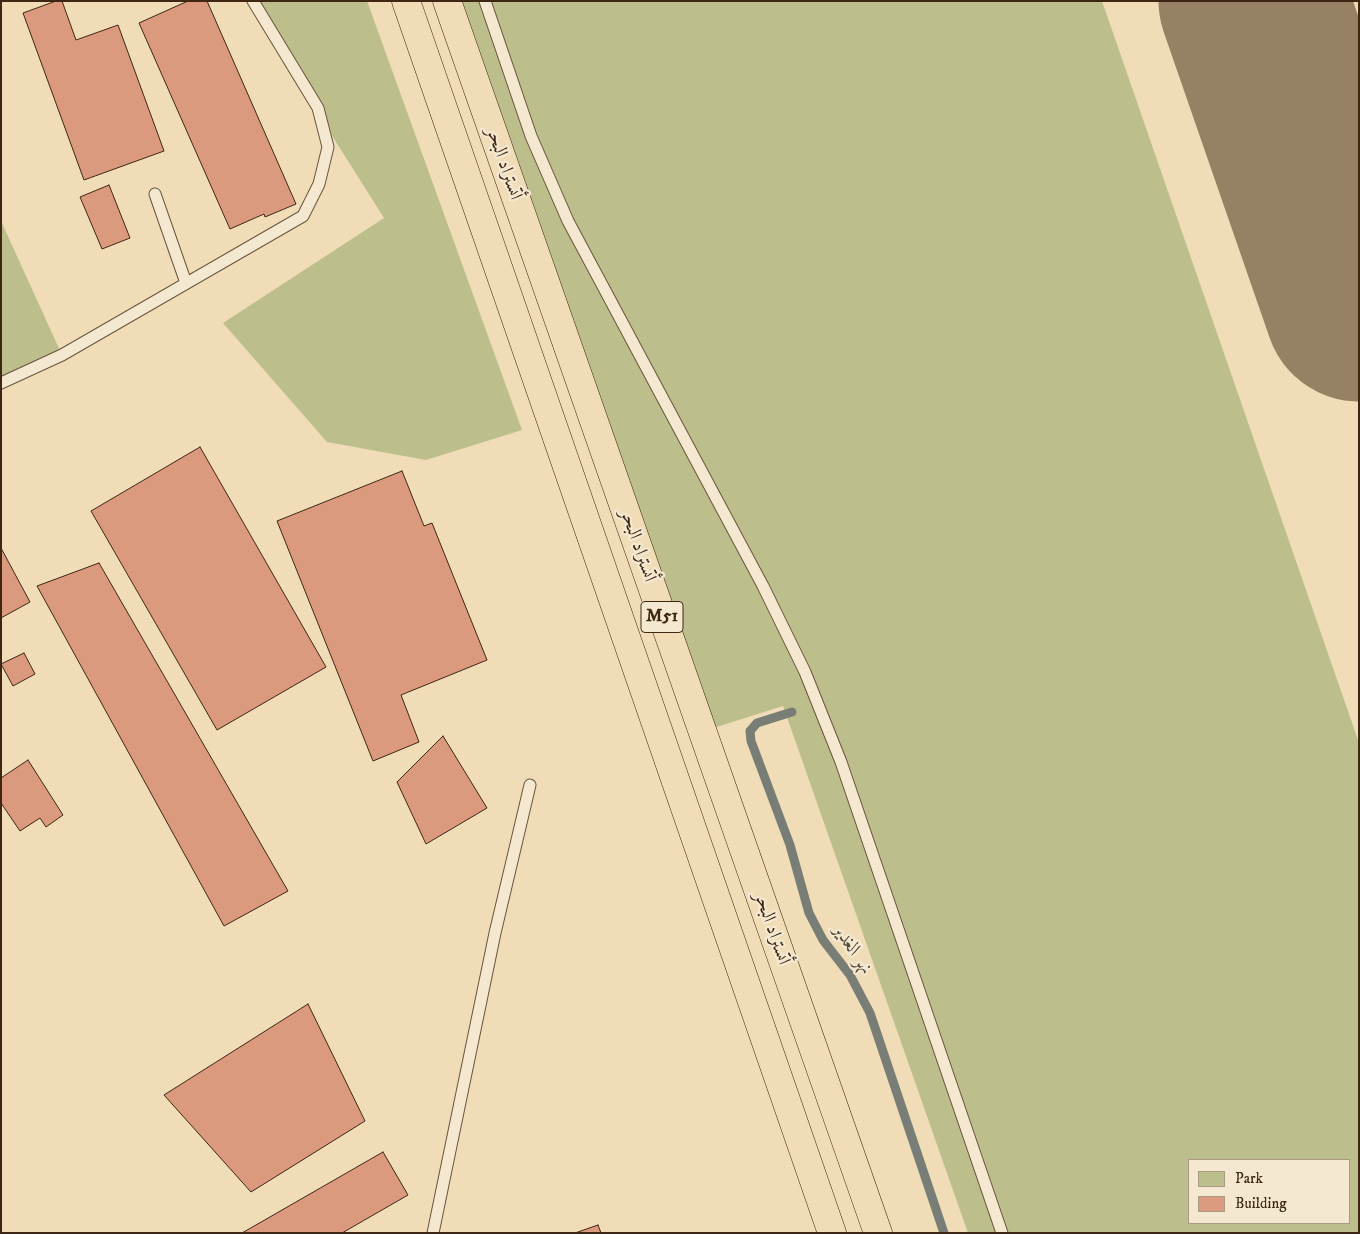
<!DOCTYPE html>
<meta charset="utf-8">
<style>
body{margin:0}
#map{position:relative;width:1360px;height:1234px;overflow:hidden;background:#f0dcb7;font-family:"IM FELL DW Pica",serif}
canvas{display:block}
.frame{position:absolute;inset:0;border:2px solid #3e2613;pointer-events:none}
.legend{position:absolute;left:1188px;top:1159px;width:162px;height:65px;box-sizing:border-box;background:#f5e8d0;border:1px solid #ac9a84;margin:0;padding:6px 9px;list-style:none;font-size:15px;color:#3e2613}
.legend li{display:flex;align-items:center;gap:10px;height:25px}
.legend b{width:25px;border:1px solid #ac9a84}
</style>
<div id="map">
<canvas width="1360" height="1234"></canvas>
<div class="frame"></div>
<ul class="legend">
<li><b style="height:14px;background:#bcbf8c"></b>Park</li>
<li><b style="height:14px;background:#db997e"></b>Building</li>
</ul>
</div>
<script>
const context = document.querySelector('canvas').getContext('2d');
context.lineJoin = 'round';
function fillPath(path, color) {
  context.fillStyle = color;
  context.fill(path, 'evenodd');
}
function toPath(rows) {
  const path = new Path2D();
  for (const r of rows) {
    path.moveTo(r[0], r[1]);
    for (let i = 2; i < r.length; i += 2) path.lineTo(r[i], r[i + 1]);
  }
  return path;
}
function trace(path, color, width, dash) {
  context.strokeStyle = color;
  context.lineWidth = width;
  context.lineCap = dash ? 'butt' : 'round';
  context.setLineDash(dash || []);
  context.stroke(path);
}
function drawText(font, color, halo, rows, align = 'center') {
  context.font = font + ' "IM FELL DW Pica",Amiri,serif';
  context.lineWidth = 4.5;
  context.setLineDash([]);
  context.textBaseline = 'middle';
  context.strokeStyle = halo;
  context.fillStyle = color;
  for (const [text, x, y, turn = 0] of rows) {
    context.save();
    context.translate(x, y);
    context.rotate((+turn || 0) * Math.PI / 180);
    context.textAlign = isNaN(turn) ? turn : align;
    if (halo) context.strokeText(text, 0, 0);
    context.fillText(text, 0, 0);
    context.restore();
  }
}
fillPath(toPath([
 [247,1,367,1,522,430,426,460,327,442,223,323,384,218],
 [450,1,1102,1,1359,743,1359,1233,968,1233,783,706,701,732],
 [1189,1160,1349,1160,1349,1223,1189,1223],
 [1,221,62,355,1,383]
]), '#bcbf8c');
trace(toPath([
 [792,712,757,723,750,731,751,741,790,845,809,913,823,940,850,975,870,1013,944,1233]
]), '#787e76', 9);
trace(toPath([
 [1276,1,1322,88,1359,148]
]), '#978165', 75);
trace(toPath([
 [1253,1,1359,307]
]), '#978165', 189);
const building = toPath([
 [56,1,62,1,76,40,118,25,164,151,84,180,23,13,56,1],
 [188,1,207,1,296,204,265,217,264,214,230,229,139,23,188,1],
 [109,185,130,238,102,249,80,197,109,185],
 [200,447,326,667,217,730,91,511,200,447],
 [402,471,424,526,432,523,487,660,401,695,419,742,373,761,277,521,402,471],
 [1,548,30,602,1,618,1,548],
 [99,563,288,891,224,926,37,586,99,563],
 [24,653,35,674,13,686,1,664,24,653],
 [443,736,487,808,426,844,397,782,443,736],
 [28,760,63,815,46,827,40,818,20,831,1,803,1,778,28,760],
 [308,1004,365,1121,251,1192,164,1095,308,1004],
 [383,1152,408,1195,342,1233,242,1233,383,1152],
 [598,1225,601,1233,575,1233,598,1225]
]);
fillPath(building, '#db997e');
trace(building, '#3e2613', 1);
const lane = toPath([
 [485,1,531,136,568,221,763,586,805,672,841,762,1002,1233],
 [155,194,186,283],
 [1,383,62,355,303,216,319,184,328,147,318,108,253,1],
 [433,1233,495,933,530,785]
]);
const highway = toPath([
 [406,1,832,1233],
 [447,1,878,1233]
]);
trace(lane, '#6a543c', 13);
trace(highway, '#3e2613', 29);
trace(lane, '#f5e8d0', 11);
trace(highway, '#f0dcb7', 28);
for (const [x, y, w] of [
 [662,617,42]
]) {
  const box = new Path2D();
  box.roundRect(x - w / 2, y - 15.5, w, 31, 4);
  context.fillStyle = '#f5e8d0';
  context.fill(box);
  trace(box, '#3e2613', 1);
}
drawText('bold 18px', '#3e2613', null, [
 ["M51",662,617]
]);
drawText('19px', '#3e2613', '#f5e8d0', [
 ["أتستراد البحر",503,164,71],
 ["أتستراد البحر",637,546,71],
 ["أتستراد البحر",771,929,71]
]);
drawText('italic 20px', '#564b3c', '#f5e8d0', [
 ["نهر الغدير",852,950,56]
]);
</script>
